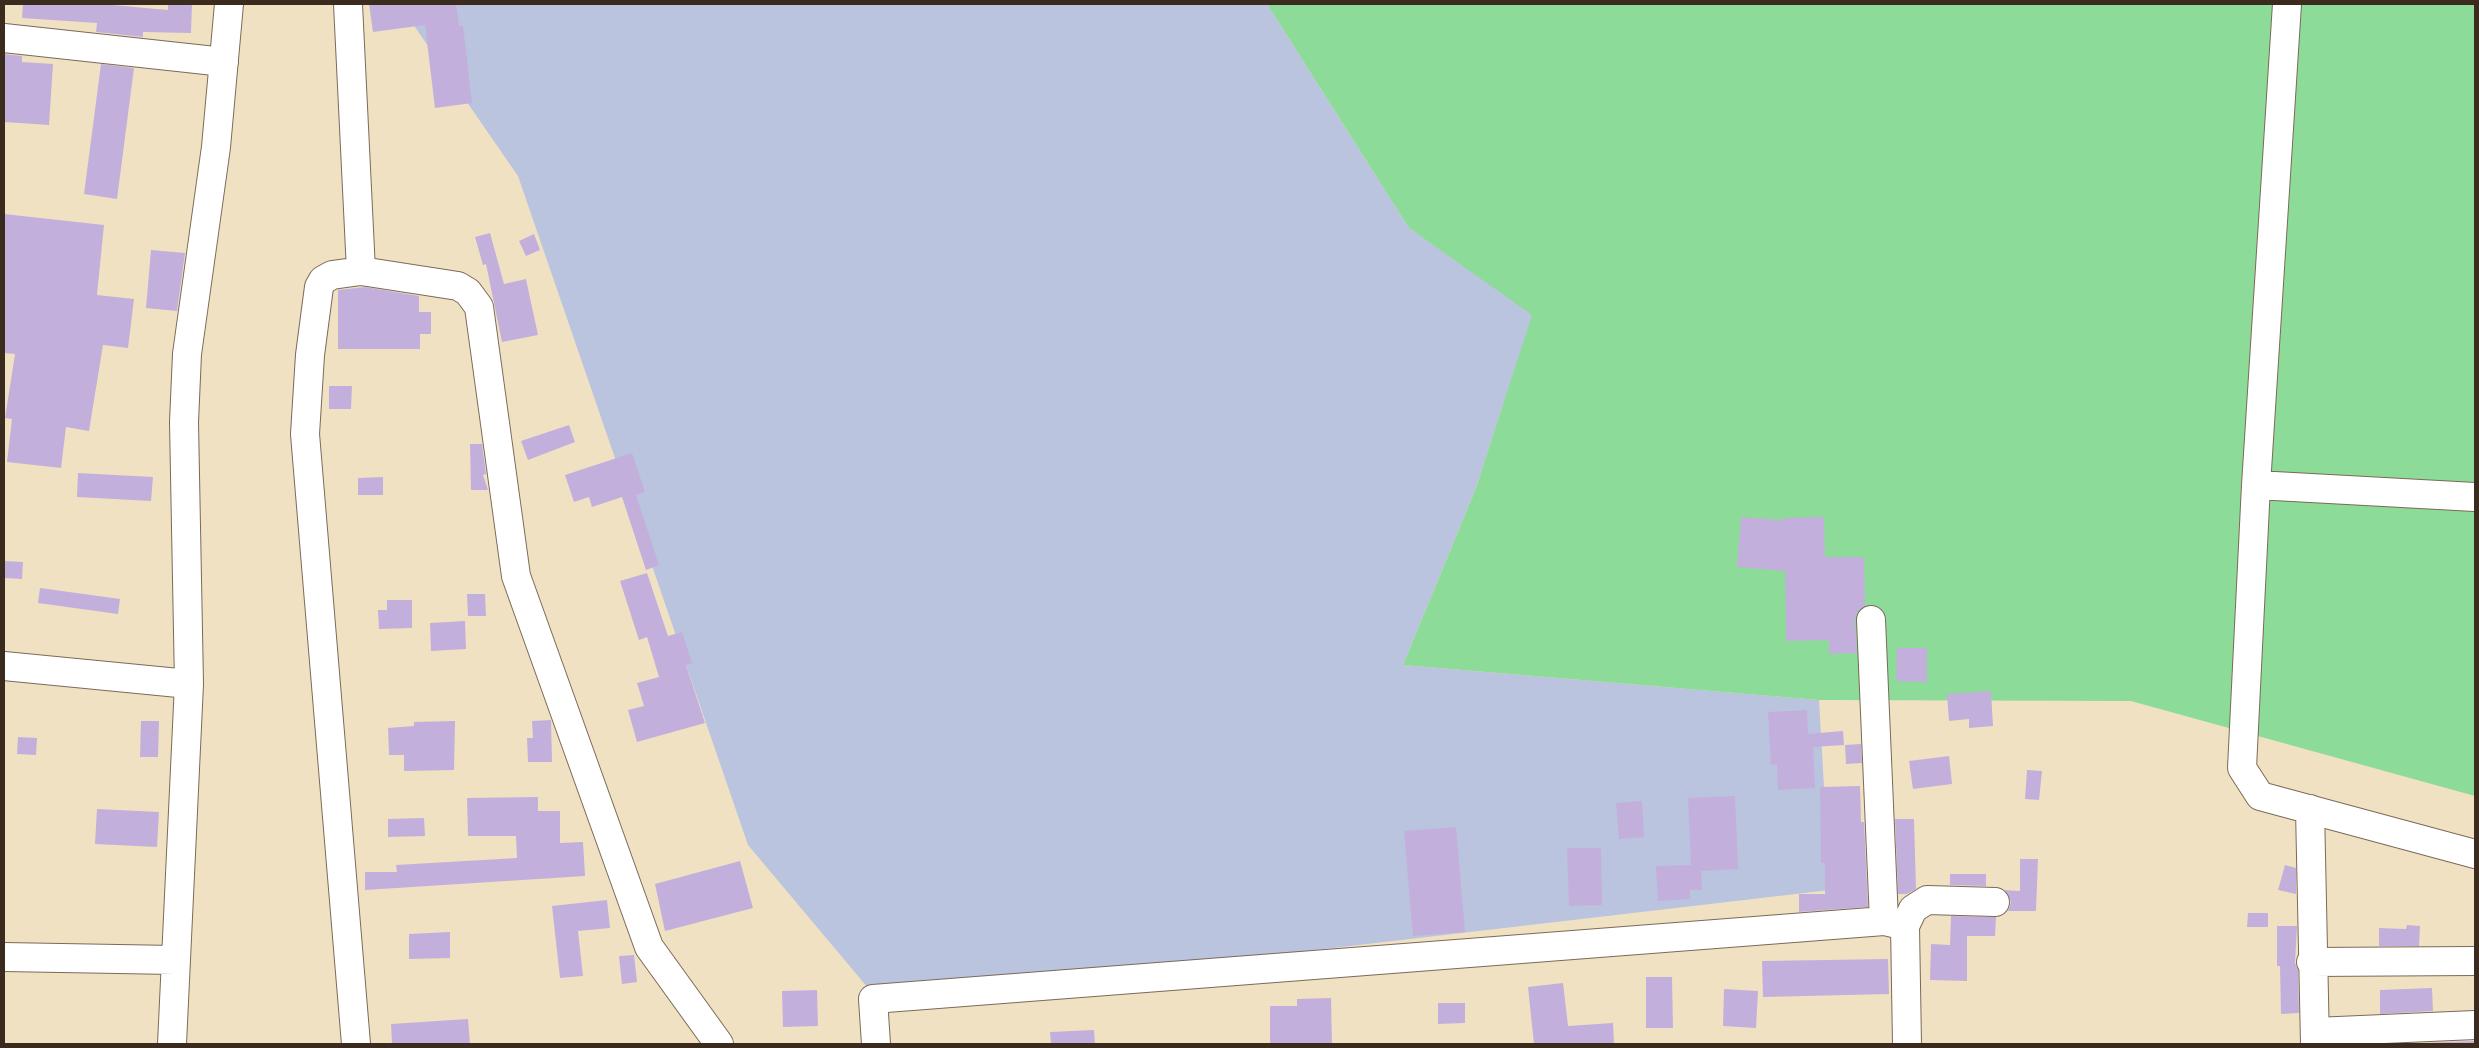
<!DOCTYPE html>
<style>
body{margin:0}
#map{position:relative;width:2479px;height:1048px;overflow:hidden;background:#f1e1c3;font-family:"Patrick Hand",sans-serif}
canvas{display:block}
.frame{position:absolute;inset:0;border:5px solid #3b2a1e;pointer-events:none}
</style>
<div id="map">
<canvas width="2479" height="1048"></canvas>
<div class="frame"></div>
</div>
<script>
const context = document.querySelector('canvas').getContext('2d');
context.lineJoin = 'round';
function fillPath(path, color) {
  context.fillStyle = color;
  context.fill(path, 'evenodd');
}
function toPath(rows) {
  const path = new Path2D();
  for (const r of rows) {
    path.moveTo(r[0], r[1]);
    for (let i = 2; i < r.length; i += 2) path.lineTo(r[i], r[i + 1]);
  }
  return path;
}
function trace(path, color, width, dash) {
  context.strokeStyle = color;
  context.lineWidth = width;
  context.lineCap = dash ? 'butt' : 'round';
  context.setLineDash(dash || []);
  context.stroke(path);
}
fillPath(toPath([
 [399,4,1267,4,1409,228,1533,314,1476,488,1403,665,1819,700,1830,890,879,1001,748,845,518,176]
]), '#bac4de');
fillPath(toPath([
 [1267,4,2475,4,2475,796,2131,701,1819,700,1403,665,1476,488,1532,315,1409,228]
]), '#8ddb99');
fillPath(toPath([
 [23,4,101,4,168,10,168,4,192,4,191,33,143,32,143,37,96,32,97,23,22,18],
 [369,4,456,4,459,26,463,26,472,103,435,108,425,25,373,32],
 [4,54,22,56,22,62,53,64,49,125,4,122],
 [101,64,134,68,117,199,84,194],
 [4,214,104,225,97,295,134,299,128,348,103,345,89,431,66,427,61,468,7,462,12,419,5,418,15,354,4,353],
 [490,233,504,284,526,279,538,335,502,342,486,264,483,265,475,237],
 [534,234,540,250,526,256,519,241],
 [151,250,185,253,177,311,146,308],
 [365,287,419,296,419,312,431,312,431,334,420,334,420,349,338,349,338,290],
 [329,386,352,386,351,409,329,409],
 [569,425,575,442,528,460,521,441],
 [470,444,482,444,486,474,483,475,488,490,471,490],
 [632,453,645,492,636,495,659,565,646,570,622,497,592,507,589,497,574,502,565,475],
 [78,473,153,477,151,501,77,497],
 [383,477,383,495,358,495,358,478],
 [1741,517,1784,520,1784,518,1824,517,1825,557,1864,557,1865,606,1857,612,1855,620,1857,653,1829,654,1829,640,1786,641,1785,571,1737,567],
 [4,561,23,562,22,579,4,578],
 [647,573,668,636,682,632,692,663,686,665,705,723,637,742,628,710,644,706,637,683,659,677,647,637,639,640,620,581],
 [40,588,120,599,118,614,38,603],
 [467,594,485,594,486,616,468,616],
 [387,600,412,600,412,628,379,629,378,610,387,610],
 [465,621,466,649,431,651,430,623],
 [1897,648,1927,648,1927,682,1896,681],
 [1991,691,1993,726,1969,728,1969,719,1949,721,1947,694],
 [1807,710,1808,734,1843,731,1844,745,1813,747,1815,788,1778,790,1777,764,1771,765,1768,712],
 [551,720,552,762,528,762,527,738,533,738,532,721],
 [141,721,159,721,158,757,140,757],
 [455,721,454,770,404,771,404,755,389,755,388,728,414,726,414,722],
 [18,737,37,738,36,755,17,754],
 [1861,744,1862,763,1846,764,1845,745],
 [1949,756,1952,784,1913,789,1909,761],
 [2027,770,2042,771,2039,800,2025,799],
 [1860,786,1861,822,1864,822,1868,907,1799,912,1799,894,1825,894,1825,863,1821,863,1820,787],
 [1735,796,1738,869,1701,871,1702,890,1690,890,1690,899,1658,901,1656,866,1691,865,1688,798],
 [538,797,538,811,560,811,560,843,583,842,585,876,365,890,365,872,397,872,396,865,517,858,516,836,468,836,467,798],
 [1642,801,1644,837,1619,839,1616,803],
 [97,809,159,812,157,847,95,844],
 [424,818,425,836,388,837,388,819],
 [1895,819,1914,819,1916,889,1907,894,1898,894],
 [1456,827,1465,932,1413,936,1404,831],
 [1567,848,1601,848,1602,905,1569,906],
 [2020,859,2038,859,2036,911,2008,911,2011,902,2005,890,2020,891],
 [740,861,753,908,665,931,655,884],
 [2285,865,2296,868,2296,894,2278,890],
 [1950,874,1986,874,1986,886,1950,885],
 [607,900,610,928,578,931,583,976,560,978,552,906],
 [2248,913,2268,913,2268,927,2247,927],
 [1951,916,1996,917,1995,936,1967,936,1967,981,1930,980,1931,944,1950,945],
 [2407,925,2420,926,2419,946,2379,946,2379,928,2406,929],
 [2277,926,2297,926,2295,963,2298,970,2299,1013,2281,1014,2280,966,2277,966],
 [450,932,450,958,409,959,409,934],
 [634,955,637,982,622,984,619,956],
 [1888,959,1889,994,1763,997,1762,961],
 [1646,977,1672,977,1673,1028,1646,1028],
 [1563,983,1568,1026,1613,1023,1614,1044,1534,1044,1528,987],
 [2432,988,2433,1011,2380,1014,2380,990],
 [1724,989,1758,991,1756,1028,1723,1026],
 [817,990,818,1026,783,1027,782,991],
 [1331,998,1332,1044,1270,1044,1270,1006,1297,1006,1297,999],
 [1438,1003,1465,1003,1465,1023,1438,1024],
 [468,1019,470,1044,392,1044,391,1024],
 [1094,1030,1095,1044,1051,1044,1050,1032],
 [2474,1041,2474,1044,2396,1044]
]), '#c3afdb');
const minor = toPath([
 [348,4,361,271,458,286,468,292,479,307,516,576,649,947,719,1044],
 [2287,4,2256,485,2242,768,2260,796,2475,854],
 [4,38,224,62],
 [2256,485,2475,497],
 [1871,620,1884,921],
 [4,666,189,684],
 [2310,809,2315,1044],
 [1905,926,1913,909,1927,900,1995,902],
 [4,957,175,960],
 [2311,962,2475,961],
 [2315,1032,2475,1025],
 [172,1044,189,684,184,422,187,354,216,147,229,4],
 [356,1044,305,434,310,355,319,287,323,280,332,275,361,271],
 [876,1044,873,999,1884,921,1905,926,1907,1044]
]);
trace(minor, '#7b6a58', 30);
trace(minor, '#fff', 28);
</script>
